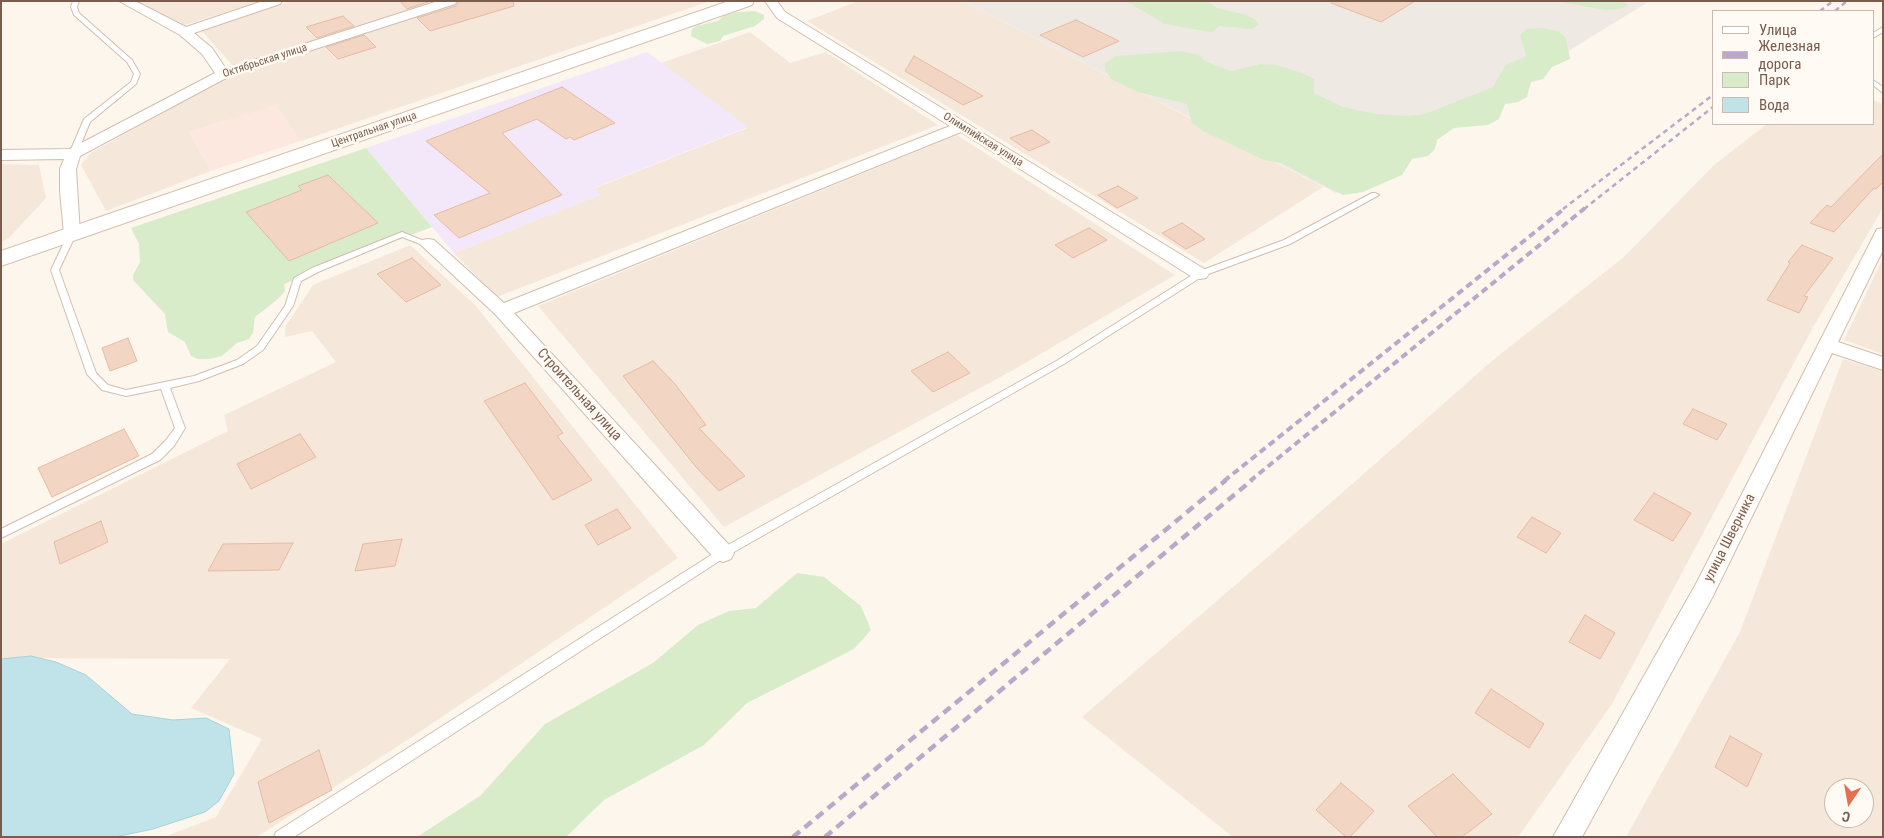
<!DOCTYPE html>
<meta charset="utf-8">
<style>
body{margin:0}
#map{position:relative;width:1884px;height:838px;overflow:hidden;background:#fdf6ec;font-family:"Roboto Condensed",sans-serif}
canvas{display:block}
.frame{position:absolute;inset:0;border:2px solid #7a5c4d;pointer-events:none}
.legend{position:absolute;left:1712px;top:10px;width:162px;height:115px;box-sizing:border-box;background:#fffaf3;border:1px solid #cabbb1;margin:0;padding:6px 9px;list-style:none;font-size:15px;color:#7a5c4d}
.legend li{display:flex;align-items:center;gap:10px;height:25px}
.legend b{width:25px;border:1px solid #cabbb1}
.north{position:absolute;left:1824px;top:778px;width:50px;height:50px;box-sizing:border-box;background:#fffaf3;border:1px solid #cabbb1;border-radius:50%;rotate:192deg;font-size:14px;font-weight:700;line-height:20px;text-align:center;color:#7a5c4d}
.north::after{content:'';display:block;margin:auto;width:18px;height:22px;background:#e76f51;clip-path:polygon(50% 0,100% 100%,50% 72%,0 100%)}
</style>
<div id="map">
<canvas width="1884" height="838"></canvas>
<div class="frame"></div>
<ul class="legend">
<li><b style="height:6px;background:#fff"></b>Улица</li>
<li><b style="height:6px;background:#b9a8c9"></b>Железная дорога</li>
<li><b style="height:14px;background:#d8ecc9"></b>Парк</li>
<li><b style="height:14px;background:#bfe3e8"></b>Вода</li>
</ul>
<div class="north">С</div>
</div>
<script>
const context = document.querySelector('canvas').getContext('2d');
context.lineJoin = 'round';
function fillPath(path, color) {
  context.fillStyle = color;
  context.fill(path, 'evenodd');
}
function toPath(rows) {
  const path = new Path2D();
  for (const r of rows) {
    path.moveTo(r[0], r[1]);
    for (let i = 2; i < r.length; i += 2) path.lineTo(r[i], r[i + 1]);
  }
  return path;
}
function trace(path, color, width, dash) {
  context.strokeStyle = color;
  context.lineWidth = width;
  context.lineCap = dash ? 'butt' : 'round';
  context.setLineDash(dash || []);
  context.stroke(path);
}
function drawText(font, color, halo, rows, align = 'center') {
  context.font = font + ' "Roboto Condensed",sans-serif';
  context.lineWidth = 5;
  context.setLineDash([]);
  context.textBaseline = 'middle';
  context.strokeStyle = halo;
  context.fillStyle = color;
  for (const [text, x, y, turn = 0] of rows) {
    context.save();
    context.translate(x, y);
    context.rotate((+turn || 0) * Math.PI / 180);
    context.textAlign = isNaN(turn) ? turn : align;
    if (halo) context.strokeText(text, 0, 0);
    context.fillText(text, 0, 0);
    context.restore();
  }
}
fillPath(toPath([
 [137,1,261,1,185,25],
 [291,1,436,1,233,66,201,30],
 [464,1,710,1,301,141,275,106,189,132,211,171,106,211,81,165,91,153,225,78],
 [858,1,964,1,1323,187,1204,263,807,21],
 [750,32,790,63,826,52,938,125,497,297,454,253,599,195,593,189,747,128,661,63],
 [1873,100,1883,104,1883,208,1812,329,1612,704,1518,837,1233,837,1082,717,1342,493,1493,360,1624,257,1714,165,1767,124,1873,124],
 [957,135,1175,275,1015,369,724,527,538,306],
 [1,164,39,165,46,198,8,239,1,242],
 [410,245,476,306,678,558,418,733,257,837,164,837,216,817,262,739,191,708,230,659,1,658,1,544,228,431,224,415,336,362,312,331,285,337,285,327,313,285],
 [1883,258,1883,354,1844,340],
 [1843,359,1883,371,1883,837,1626,837,1740,632],
 [1834,788,1864,788,1864,818,1834,818]
]), '#f5e8da');
fillPath(toPath([
 [275,105,301,141,211,171,189,132]
]), '#fde8e0');
fillPath(toPath([
 [964,1,1650,1,1336,193]
]), '#efe9e4');
fillPath(toPath([
 [647,52,748,127,594,188,600,195,454,253,366,148]
]), '#f3e8fa');
fillPath(toPath([
 [1126,1,1207,1,1217,8,1243,14,1255,19,1259,25,1251,29,1219,26,1212,32,1198,30,1165,24],
 [1555,1,1623,1,1628,5,1621,9,1606,10],
 [755,11,764,15,764,19,755,26,723,36,720,41,707,44,691,36,692,29,696,26,718,21,723,16,737,12],
 [1542,28,1558,31,1566,38,1570,59,1552,67,1543,79,1531,82,1527,97,1518,102,1505,104,1499,119,1488,125,1454,128,1437,140,1435,149,1428,156,1412,159,1402,175,1363,192,1343,195,1281,163,1264,160,1203,131,1192,123,1187,104,1138,92,1111,79,1105,70,1105,63,1117,56,1181,51,1199,55,1205,61,1231,71,1260,64,1276,65,1302,73,1314,79,1314,93,1343,107,1376,114,1409,116,1425,114,1493,87,1505,66,1526,56,1520,35,1527,29],
 [366,148,432,227,284,284,285,291,279,298,255,317,253,333,249,339,237,343,222,356,209,359,198,359,191,356,185,342,168,332,165,314,133,280,133,275,140,262,139,244,131,228],
 [797,573,824,577,861,606,871,630,854,649,747,703,704,745,604,800,566,837,417,837,481,795,545,724,653,663,698,625,729,611,756,608]
]), '#d8ecc9');
const water = toPath([
 [31,656,56,662,86,675,132,714,173,720,206,718,229,729,234,774,219,801,205,812,153,829,115,837,1,837,1,659,31,656]
]);
fillPath(water, '#bfe3e8');
trace(water, '#a5d3da', 1);
const building = toPath([
 [400,1,431,1,407,9,400,1],
 [459,1,513,1,514,6,430,31,417,18,456,6,459,1],
 [1332,1,1415,1,1381,22,1331,3,1332,1],
 [343,16,354,26,317,38,306,27,343,16],
 [1076,20,1119,41,1083,57,1040,35,1076,20],
 [364,35,376,47,338,59,326,47,364,35],
 [914,56,983,96,963,105,905,71,914,56],
 [562,87,615,123,574,140,570,137,566,139,537,119,502,133,562,195,459,238,434,215,490,193,426,141,562,87],
 [1032,130,1050,142,1029,151,1010,138,1032,130],
 [1883,154,1883,182,1876,189,1874,188,1834,232,1810,223,1827,205,1831,207,1883,154],
 [328,175,378,223,289,261,246,212,302,190,298,186,328,175],
 [1118,186,1138,198,1117,208,1098,195,1118,186],
 [1182,223,1205,239,1186,249,1162,233,1182,223],
 [1089,228,1107,240,1073,258,1055,245,1089,228],
 [1802,245,1833,258,1804,296,1808,297,1799,313,1767,300,1790,263,1788,262,1802,245],
 [412,258,441,285,406,302,377,274,412,258],
 [128,338,137,361,110,371,102,348,128,338],
 [948,352,970,373,933,392,911,371,948,352],
 [653,361,675,384,706,425,699,428,745,476,719,491,696,467,623,376,653,361],
 [525,383,563,433,557,436,592,480,553,500,484,401,525,383],
 [1693,409,1727,424,1717,440,1683,424,1693,409],
 [124,429,139,456,52,497,38,468,124,429],
 [300,434,316,457,251,489,237,464,300,434],
 [1654,493,1691,513,1673,541,1634,520,1654,493],
 [617,509,631,528,598,545,585,525,617,509],
 [1532,517,1561,533,1546,553,1517,537,1532,517],
 [101,521,108,542,60,564,54,542,101,521],
 [402,539,395,566,355,571,363,544,402,539],
 [293,543,279,570,208,571,223,544,293,543],
 [1585,615,1615,633,1600,659,1569,642,1585,615],
 [1491,689,1544,724,1529,748,1475,713,1491,689],
 [1730,736,1762,754,1747,787,1715,767,1730,736],
 [319,750,332,790,269,823,258,782,319,750],
 [1453,774,1492,814,1462,837,1437,837,1408,806,1453,774],
 [1341,783,1374,811,1350,837,1346,837,1316,810,1341,783]
]);
fillPath(building, '#f3d5c3');
trace(building, '#e6bba3', 1);
const lane = toPath([
 [73,1,79,1,77,7,79,13,132,60,140,74,136,84,90,122,77,154,73,156,69,154,84,119,131,82,134,74,127,62,74,15,71,7,73,1],
 [1883,27,1883,32,1873,38,1873,33,1883,27],
 [1873,80,1883,87,1883,93,1873,85,1873,80],
 [1372,193,1375,193,1379,195,1290,244,1203,276,1064,364,727,556,294,837,274,837,276,832,719,550,1058,360,1197,272,1284,240,1372,193],
 [69,232,72,232,76,234,59,270,96,373,108,385,126,390,194,376,237,360,257,346,285,306,294,278,312,268,402,232,432,244,428,247,402,237,318,272,301,281,293,306,263,350,243,364,199,381,170,388,185,428,174,446,160,460,1,538,1,529,152,454,166,440,175,428,161,389,126,396,102,390,87,374,51,270,69,232]
]);
const street = toPath([
 [119,1,135,1,186,27,263,1,282,1,280,4,194,33,212,48,226,69,438,1,457,1,455,4,228,77,80,156,76,169,80,234,78,238,72,239,66,238,64,234,60,191,60,169,64,159,1,160,1,150,70,149,215,73,202,54,180,35,119,1],
 [765,1,777,1,785,12,1206,270,1209,274,1206,278,1200,279,1194,278,961,132,514,313,731,547,734,553,731,559,723,562,715,559,496,315,420,244,422,240,428,239,434,240,504,303,950,126,777,18,765,1],
 [1883,228,1883,250,1838,342,1883,357,1883,370,1832,353,1713,596,1582,837,1553,837,1697,582,1875,233,1877,229,1883,228]
]);
const secondary = toPath([
 [729,1,754,1,752,5,1,266,1,251,729,1]
]);
trace(lane, '#d1beb0', 2);
trace(street, '#d1beb0', 2);
trace(secondary, '#d6c0b0', 2);
fillPath(lane, '#fff');
fillPath(street, '#fff');
fillPath(secondary, '#fff');
trace(toPath([
 [1820,11,1833,1],
 [1835,11,1847,1],
 [1563,209,1713,95],
 [1584,209,1713,107]
]), '#b9a8c9', 2.5, [5, 4]);
trace(toPath([
 [1224,481,1565,208],
 [1250,481,1585,208]
]), '#b9a8c9', 4, [7, 4.5]);
trace(toPath([
 [793,837,1226,480],
 [825,837,1252,480]
]), '#b9a8c9', 4.5, [9, 6]);
drawText('11px', '#7a5c4d', '#fffaf3', [
 ["Октябрьская улица",265,61,-18],
 ["Центральная улица",374,130,-19],
 ["Олимпийская улица",983,140,32]
]);
drawText('14px', '#7a5c4d', '#fffaf3', [
 ["Строительная улица",579,395,48],
 ["улица Шверника",1730,538,-63]
]);
</script>
